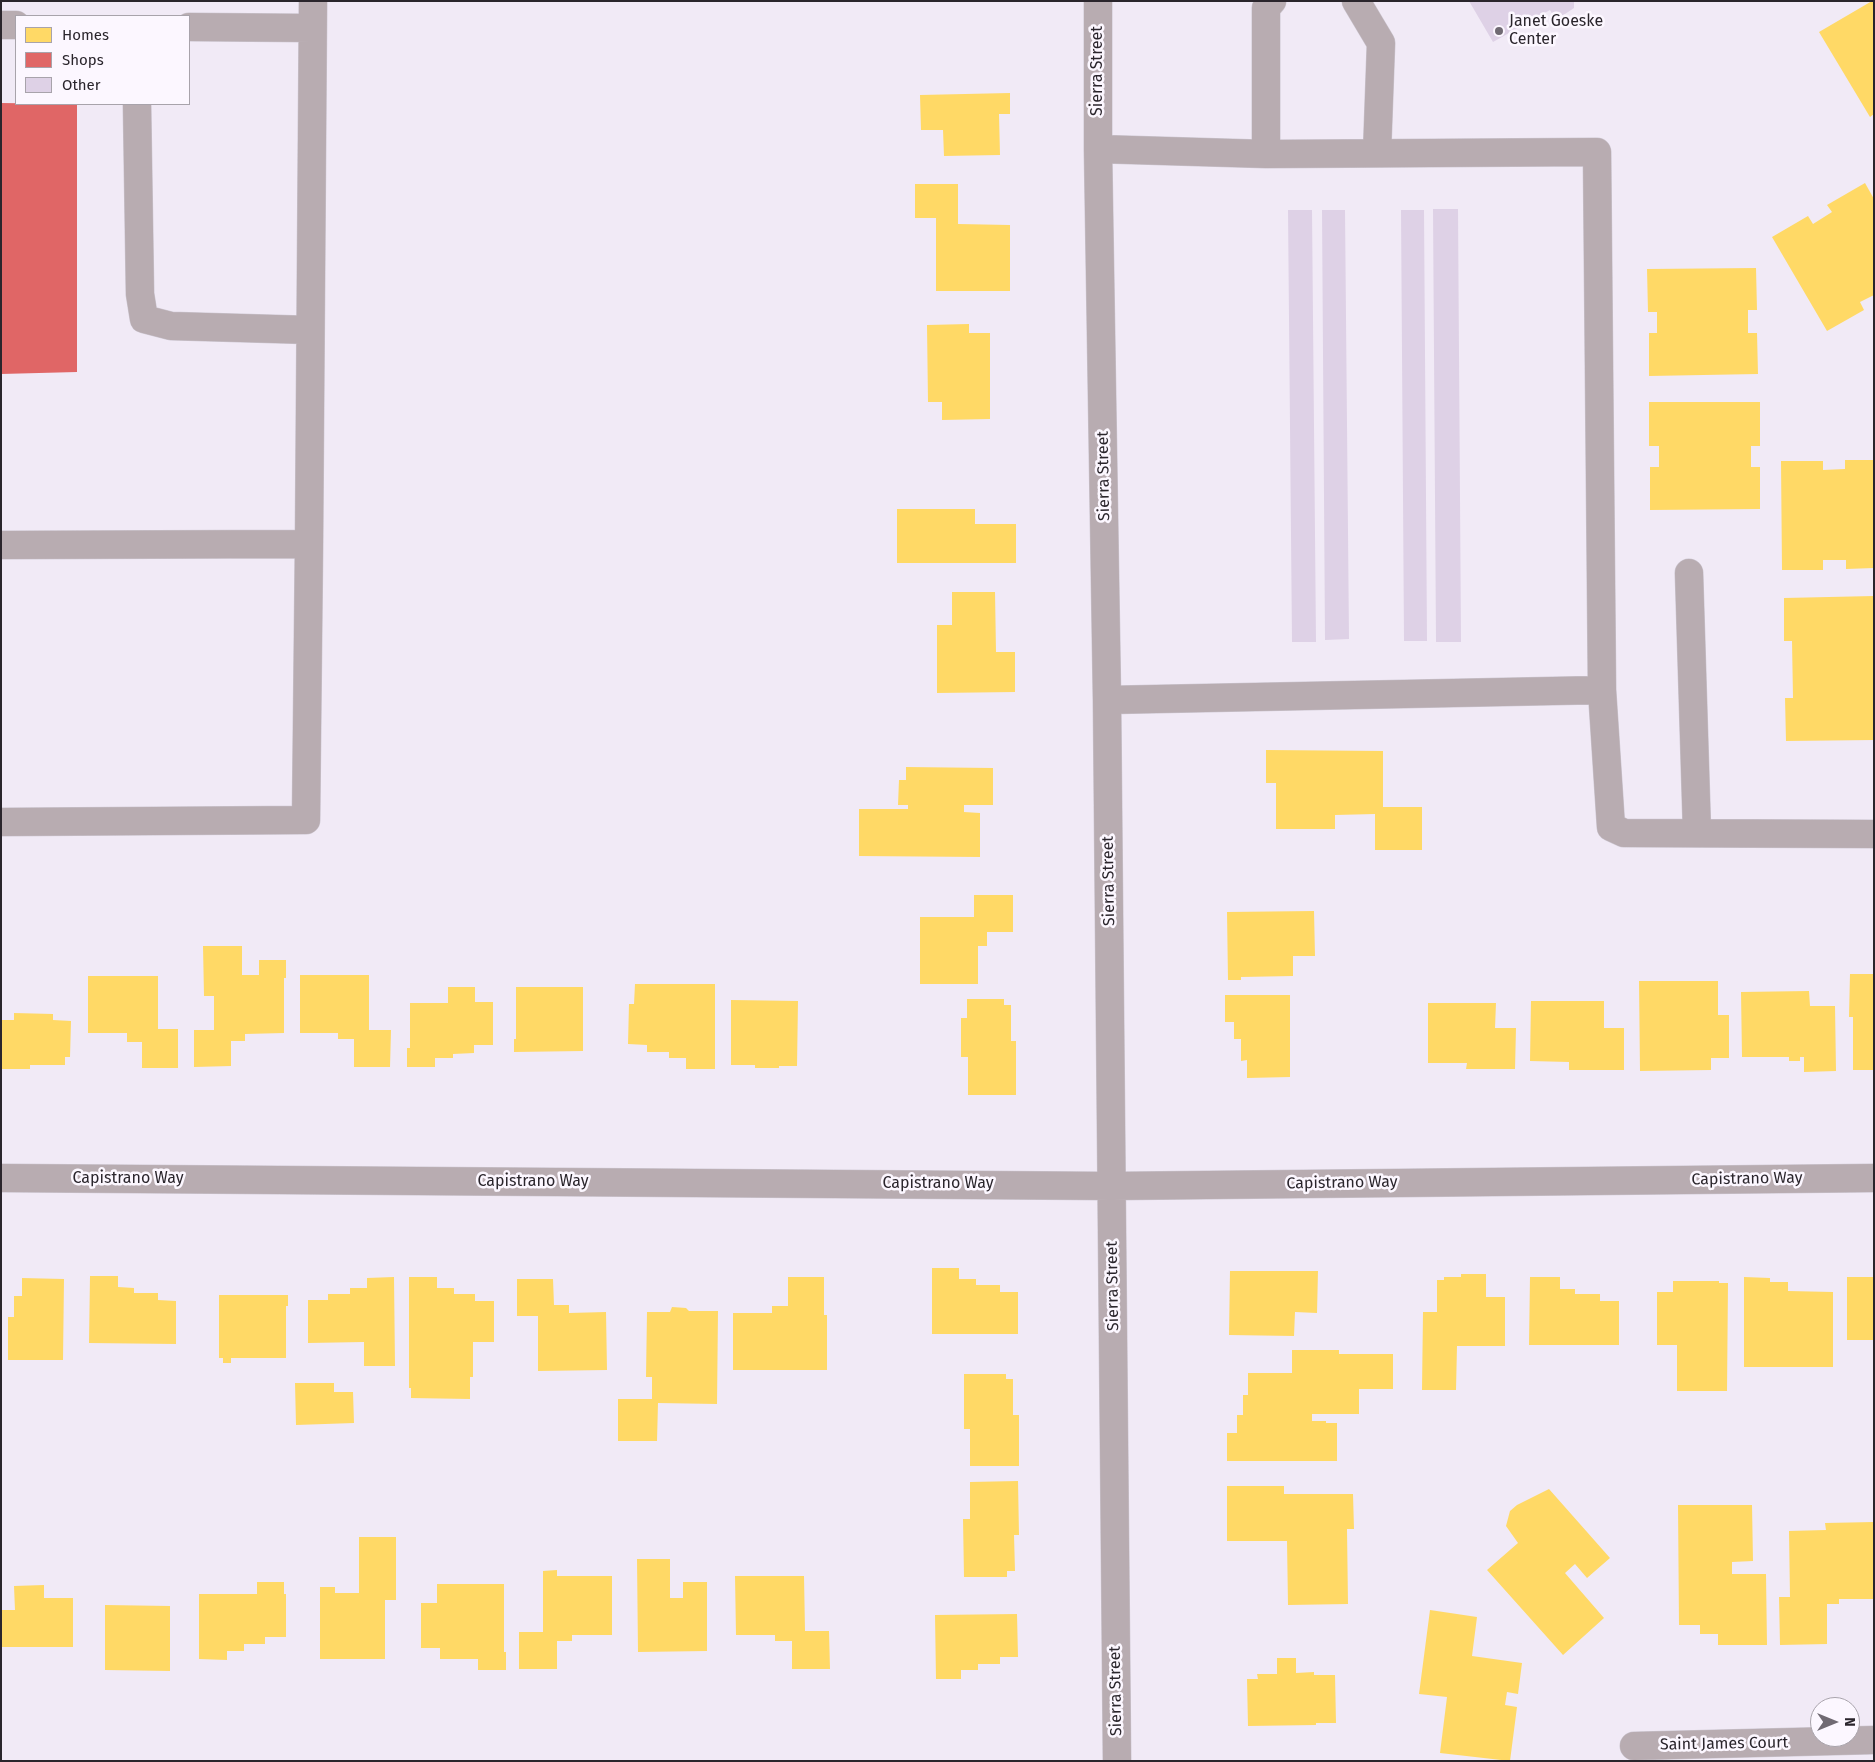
<!DOCTYPE html>
<style>
body{margin:0}
#map{position:relative;width:1875px;height:1762px;overflow:hidden;background:#f1eaf6;font-family:"Fira Sans",sans-serif}
canvas{display:block}
.frame{position:absolute;inset:0;border:2px solid #2a252c;pointer-events:none}
.legend{position:absolute;left:15px;top:15px;width:175px;height:90px;box-sizing:border-box;background:#fcf7ff;border:1px solid #a8a3ab;margin:0;padding:6px 9px;list-style:none;font-size:15px;color:#2a252c}
.legend li{display:flex;align-items:center;gap:10px;height:25px}
.legend b{width:25px;border:1px solid #a8a3ab}
.north{position:absolute;left:1810px;top:1697px;width:50px;height:50px;box-sizing:border-box;background:#fcf7ff;border:1px solid #a8a3ab;border-radius:50%;rotate:90deg;font-size:14px;font-weight:700;line-height:20px;text-align:center;color:#2a252c}
.north::after{content:'';display:block;margin:auto;width:18px;height:22px;background:#706a73;clip-path:polygon(50% 0,100% 100%,50% 72%,0 100%)}
</style>
<div id="map">
<canvas width="1875" height="1762"></canvas>
<div class="frame"></div>
<ul class="legend">
<li><b style="height:14px;background:#ffd966"></b>Homes</li>
<li><b style="height:14px;background:#e06666"></b>Shops</li>
<li><b style="height:14px;background:#ded1e6"></b>Other</li>
</ul>
<div class="north">N</div>
</div>
<script>
const context = document.querySelector('canvas').getContext('2d');
context.lineJoin = 'round';
function fillPath(path, color) {
  context.fillStyle = color;
  context.fill(path, 'evenodd');
}
function toPath(rows) {
  const path = new Path2D();
  for (const r of rows) {
    path.moveTo(r[0], r[1]);
    for (let i = 2; i < r.length; i += 2) path.lineTo(r[i], r[i + 1]);
  }
  return path;
}
function trace(path, color, width, dash) {
  context.strokeStyle = color;
  context.lineWidth = width;
  context.lineCap = dash ? 'butt' : 'round';
  context.setLineDash(dash || []);
  context.stroke(path);
}
function drawText(font, color, halo, rows, align = 'center') {
  context.font = font + ' "Fira Sans",sans-serif';
  context.lineWidth = 5;
  context.setLineDash([]);
  context.textBaseline = 'middle';
  context.strokeStyle = halo;
  context.fillStyle = color;
  for (const [text, x, y, turn = 0] of rows) {
    context.save();
    context.translate(x, y);
    context.rotate((+turn || 0) * Math.PI / 180);
    context.textAlign = isNaN(turn) ? turn : align;
    if (halo) context.strokeText(text, 0, 0);
    context.fillText(text, 0, 0);
    context.restore();
  }
}
fillPath(toPath([
 [1872,1,1874,1,1874,114,1870,117,1819,32],
 [1010,93,1010,114,999,114,1000,155,944,156,943,130,921,130,920,95],
 [1865,183,1874,199,1874,295,1860,302,1864,310,1827,331,1772,237,1808,216,1813,224,1832,212,1827,205],
 [915,184,958,184,958,224,1010,225,1010,291,936,291,936,218,915,218],
 [1756,268,1757,310,1748,310,1748,333,1757,333,1758,374,1649,376,1649,333,1657,333,1657,312,1648,312,1647,269],
 [969,324,969,333,990,333,990,419,942,420,942,402,928,402,927,325],
 [1649,402,1760,402,1760,446,1751,446,1751,467,1760,467,1760,509,1650,510,1650,467,1659,467,1659,446,1649,446],
 [1845,460,1874,460,1874,568,1846,569,1846,560,1823,560,1823,570,1782,570,1781,461,1823,461,1823,470,1845,469],
 [897,509,975,509,975,524,1016,524,1016,563,897,563],
 [952,592,995,592,996,652,1015,652,1015,692,937,693,937,625,952,625],
 [1874,596,1874,740,1786,741,1785,698,1793,698,1792,641,1784,641,1784,598],
 [1266,750,1383,751,1383,807,1422,807,1422,850,1375,850,1375,814,1335,815,1335,829,1276,829,1276,783,1266,783],
 [906,767,993,768,993,805,964,805,964,812,980,813,980,857,859,856,859,809,908,809,908,805,898,805,899,780,906,780],
 [974,895,1013,895,1013,932,987,932,987,946,978,946,978,984,920,984,920,917,974,917],
 [1314,911,1315,956,1293,956,1293,976,1241,977,1241,980,1228,980,1227,912],
 [203,946,242,946,242,975,259,975,259,960,286,960,286,978,284,978,284,1033,245,1034,245,1041,231,1041,231,1066,194,1067,194,1030,214,1030,214,996,204,996],
 [1850,974,1874,974,1874,1070,1853,1070,1853,1017,1849,1017],
 [300,975,369,975,369,1030,391,1030,390,1067,354,1067,354,1039,338,1039,338,1033,300,1033],
 [88,976,158,976,158,1029,178,1029,178,1068,142,1068,142,1042,127,1042,127,1033,88,1033],
 [1639,981,1718,981,1718,1015,1729,1015,1729,1058,1711,1058,1711,1070,1640,1071],
 [635,984,715,984,715,1069,686,1069,686,1058,669,1058,669,1052,647,1052,647,1045,628,1044,629,1004,634,1004],
 [448,987,475,987,475,1002,493,1002,493,1045,474,1045,474,1053,453,1054,453,1058,435,1058,435,1067,407,1067,407,1048,410,1048,410,1003,448,1003],
 [516,987,583,987,583,1051,514,1052,514,1039,516,1039],
 [1809,991,1810,1006,1835,1006,1836,1071,1804,1072,1804,1057,1800,1057,1800,1061,1789,1061,1789,1057,1742,1057,1741,992],
 [1225,995,1290,995,1290,1077,1247,1078,1247,1060,1241,1061,1241,1039,1234,1039,1234,1022,1225,1022],
 [967,999,1004,999,1004,1005,1011,1005,1011,1041,1016,1041,1016,1095,968,1095,968,1057,961,1057,961,1018,967,1018],
 [731,1000,798,1001,797,1066,779,1066,779,1068,755,1068,755,1065,731,1065],
 [1531,1001,1604,1001,1604,1028,1624,1028,1624,1070,1569,1070,1569,1062,1530,1061],
 [1428,1003,1496,1003,1495,1028,1516,1028,1515,1069,1466,1069,1467,1063,1428,1063],
 [14,1013,53,1014,53,1020,71,1021,70,1057,65,1057,65,1065,30,1065,30,1069,1,1069,1,1020,14,1020],
 [932,1268,959,1268,959,1279,976,1279,976,1285,1000,1285,1000,1292,1018,1292,1018,1334,932,1334],
 [1230,1271,1318,1271,1317,1313,1295,1312,1294,1336,1229,1335],
 [1461,1274,1486,1274,1486,1297,1505,1297,1505,1346,1457,1346,1456,1390,1422,1390,1423,1312,1437,1312,1437,1280,1444,1280,1444,1277,1461,1277],
 [90,1276,118,1276,118,1287,134,1288,134,1293,158,1293,158,1300,176,1301,176,1344,89,1343],
 [394,1277,395,1366,364,1366,364,1342,308,1343,308,1300,328,1300,328,1294,350,1294,350,1288,367,1288,367,1278],
 [409,1277,437,1277,437,1288,454,1288,454,1294,475,1294,475,1301,494,1301,494,1342,473,1342,473,1377,470,1377,470,1399,411,1398,411,1388,409,1388],
 [788,1277,824,1277,824,1315,827,1315,827,1370,733,1370,733,1313,772,1313,772,1306,788,1306],
 [1530,1277,1560,1277,1560,1289,1575,1289,1575,1294,1600,1294,1600,1301,1619,1301,1619,1345,1529,1345],
 [1744,1277,1770,1278,1770,1282,1788,1282,1788,1291,1833,1292,1833,1367,1744,1367],
 [1847,1277,1874,1277,1874,1340,1847,1340],
 [22,1278,64,1279,63,1360,8,1360,8,1317,14,1317,14,1296,22,1296],
 [517,1279,553,1279,554,1305,569,1305,569,1313,606,1312,607,1370,538,1371,538,1316,517,1316],
 [1673,1281,1719,1281,1719,1283,1728,1283,1727,1391,1677,1391,1677,1345,1657,1345,1657,1292,1673,1292],
 [219,1295,288,1295,288,1306,286,1306,286,1358,231,1358,231,1363,223,1363,223,1358,219,1358],
 [672,1307,686,1308,689,1311,718,1311,717,1404,658,1403,657,1441,618,1441,618,1399,652,1399,652,1377,646,1377,647,1312,670,1312],
 [1292,1350,1339,1350,1339,1354,1393,1354,1393,1389,1359,1389,1359,1414,1312,1414,1312,1421,1326,1421,1326,1423,1337,1423,1337,1461,1227,1461,1227,1433,1237,1433,1237,1415,1243,1415,1243,1395,1248,1395,1248,1373,1292,1373],
 [964,1374,1006,1374,1006,1379,1013,1379,1013,1415,1019,1415,1019,1466,970,1466,970,1429,964,1429],
 [295,1383,334,1383,334,1392,353,1392,354,1423,296,1425],
 [1018,1481,1019,1535,1014,1535,1015,1571,1007,1571,1007,1577,964,1577,963,1519,970,1519,970,1482],
 [1227,1486,1284,1486,1284,1494,1353,1494,1354,1529,1347,1529,1348,1604,1288,1605,1287,1541,1227,1541],
 [1549,1489,1610,1558,1587,1578,1575,1564,1565,1573,1604,1618,1563,1655,1487,1570,1518,1543,1506,1526,1510,1511,1517,1505],
 [1678,1505,1752,1505,1753,1561,1732,1562,1732,1574,1766,1574,1767,1645,1718,1645,1718,1634,1700,1634,1700,1625,1679,1625],
 [1874,1522,1874,1599,1839,1599,1839,1604,1827,1604,1827,1644,1780,1645,1779,1597,1790,1597,1789,1531,1826,1530,1825,1523],
 [359,1537,396,1537,396,1600,385,1600,385,1659,320,1659,320,1587,335,1587,335,1593,359,1593],
 [637,1559,670,1559,670,1598,683,1598,683,1582,707,1582,707,1651,638,1652],
 [557,1570,557,1576,612,1576,612,1635,572,1635,572,1641,557,1641,557,1669,519,1669,519,1632,543,1632,543,1571],
 [735,1576,804,1576,805,1631,829,1631,830,1669,792,1669,792,1641,775,1641,775,1635,736,1635],
 [257,1582,284,1582,284,1594,286,1594,286,1637,265,1637,265,1644,244,1644,244,1651,227,1651,227,1660,199,1659,199,1594,257,1594],
 [437,1584,504,1584,504,1652,506,1652,506,1670,478,1670,478,1659,440,1659,440,1648,421,1648,421,1603,437,1603],
 [44,1585,44,1598,73,1598,73,1647,1,1647,1,1610,15,1610,14,1586],
 [105,1605,170,1606,170,1671,105,1670],
 [1430,1610,1477,1617,1472,1656,1522,1663,1518,1694,1507,1692,1505,1705,1517,1707,1510,1761,1440,1753,1447,1697,1419,1694],
 [1017,1614,1018,1657,1000,1657,1000,1664,978,1664,978,1670,961,1670,961,1679,936,1679,935,1615],
 [1277,1658,1296,1658,1296,1673,1314,1672,1314,1675,1335,1675,1336,1723,1316,1723,1316,1725,1248,1726,1247,1679,1258,1679,1257,1674,1277,1674]
]), '#ffd966');
fillPath(toPath([
 [1,103,77,104,77,372,1,374]
]), '#e06666');
fillPath(toPath([
 [1469,1,1574,1,1574,8,1556,20,1550,10,1493,42],
 [1433,209,1458,209,1461,642,1436,642],
 [1288,210,1312,210,1316,642,1292,642],
 [1322,210,1345,210,1349,639,1325,640],
 [1401,210,1424,210,1427,641,1404,641]
]), '#ded1e6');
const minor = toPath([
 [1098,1,1098,149,1107,700,1117,1761],
 [1356,1,1381,43,1377,153],
 [1,25,16,25],
 [189,27,312,28],
 [137,104,140,294,144,319,171,326,310,330],
 [1098,149,1266,154,1597,152,1602,690,1107,700],
 [1266,154,1266,8,1272,1],
 [1,545,309,544,313,1],
 [1689,573,1697,833],
 [1602,690,1611,827,1624,833,1874,834],
 [1,822,306,820,309,544],
 [1,1178,1112,1186,1874,1178],
 [1634,1746,1874,1740]
]);
trace(minor, '#cdc7d1', 29);
trace(minor, '#b8acb1', 28);
for (const [x, y, r, color] of [
 [1499,31,5,"#706a73"]
]) {
  const dot = new Path2D();
  dot.arc(x, y, r, 0, 2 * Math.PI);
  context.fillStyle = color;
  context.fill(dot);
  trace(dot, '#fcf7ff', 2);
}
drawText('16px', '#2a252c', '#fcf7ff', [
 ["Janet Goeske",1509,22],
 ["Center",1509,40]
], 'left');
drawText('16px', '#2a252c', '#fcf7ff', [
 ["Sierra Street",1098,71,-90],
 ["Sierra Street",1104,476,-91],
 ["Sierra Street",1109,881,-91],
 ["Capistrano Way",128,1179],
 ["Capistrano Way",1747,1179,-1],
 ["Capistrano Way",533,1182],
 ["Capistrano Way",1342,1183,-1],
 ["Capistrano Way",938,1184],
 ["Sierra Street",1113,1286,-91],
 ["Sierra Street",1116,1691,-91],
 ["Saint James Court",1724,1744,-1]
]);
</script>
